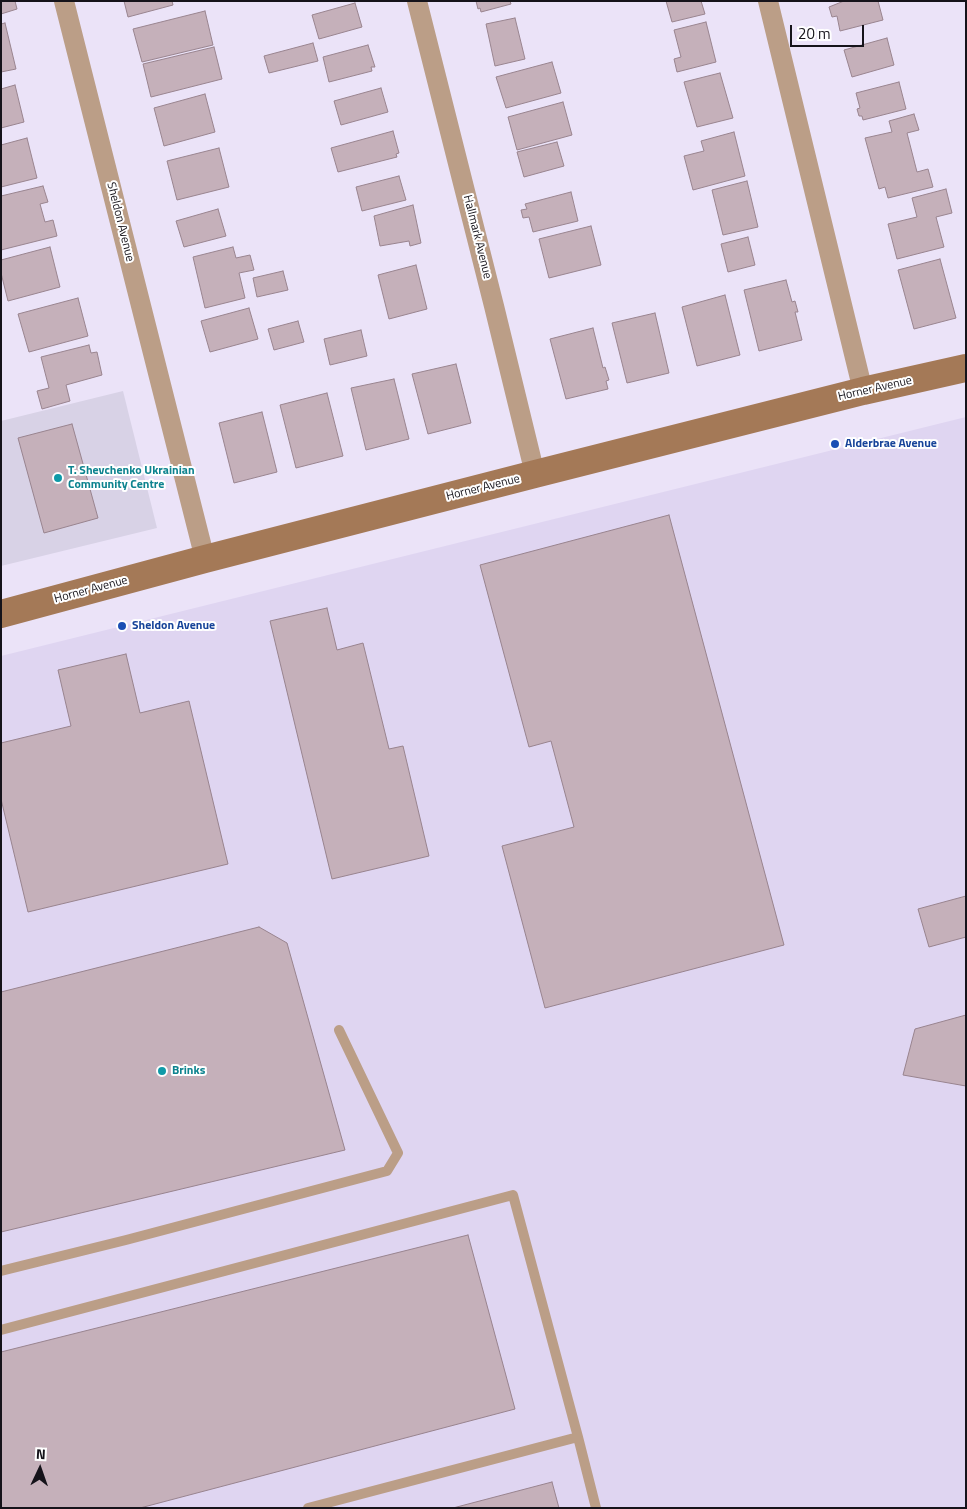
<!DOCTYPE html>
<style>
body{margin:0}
#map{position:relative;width:967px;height:1509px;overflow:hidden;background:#ebe3f8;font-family:"Titillium Web",sans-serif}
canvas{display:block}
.frame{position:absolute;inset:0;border:2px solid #15131a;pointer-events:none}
.north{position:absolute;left:15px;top:1444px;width:50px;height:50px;-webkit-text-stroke:4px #fff;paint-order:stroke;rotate:3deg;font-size:14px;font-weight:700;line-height:20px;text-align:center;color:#15131a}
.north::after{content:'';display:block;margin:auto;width:18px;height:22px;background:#15131a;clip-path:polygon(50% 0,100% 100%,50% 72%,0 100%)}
.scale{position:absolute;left:790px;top:25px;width:74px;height:22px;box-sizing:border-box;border:2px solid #15131a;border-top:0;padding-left:6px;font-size:15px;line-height:18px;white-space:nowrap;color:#15131a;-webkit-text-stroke:4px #fff;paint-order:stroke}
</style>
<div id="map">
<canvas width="967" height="1509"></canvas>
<div class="frame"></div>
<div class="north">N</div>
<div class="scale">20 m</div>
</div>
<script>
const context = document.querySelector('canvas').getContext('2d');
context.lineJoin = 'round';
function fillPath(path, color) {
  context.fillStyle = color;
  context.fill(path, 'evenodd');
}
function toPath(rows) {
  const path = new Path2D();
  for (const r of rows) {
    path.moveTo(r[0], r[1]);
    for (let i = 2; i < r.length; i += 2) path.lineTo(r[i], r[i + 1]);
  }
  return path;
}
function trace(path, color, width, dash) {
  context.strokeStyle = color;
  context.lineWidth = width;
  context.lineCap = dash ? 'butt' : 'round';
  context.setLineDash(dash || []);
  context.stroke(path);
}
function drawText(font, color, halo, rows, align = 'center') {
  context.font = font + ' "Titillium Web",sans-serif';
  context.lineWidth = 4;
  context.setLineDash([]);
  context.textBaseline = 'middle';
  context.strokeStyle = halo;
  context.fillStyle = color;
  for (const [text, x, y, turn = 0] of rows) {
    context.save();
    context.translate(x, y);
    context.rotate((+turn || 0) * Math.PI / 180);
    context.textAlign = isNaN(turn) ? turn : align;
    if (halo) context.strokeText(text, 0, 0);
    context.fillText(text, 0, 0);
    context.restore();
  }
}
fillPath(toPath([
 [123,391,157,528,1,566,1,421]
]), '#d8d2e6');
fillPath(toPath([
 [966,417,966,1508,1,1508,1,656]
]), '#dfd5f1');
const building = toPath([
 [1,1,15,1,17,9,1,14,1,1],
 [124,1,172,1,173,5,128,17,124,1],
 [476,1,510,1,511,4,481,12,480,8,478,9,476,1],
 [666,1,701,1,705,14,672,22,666,1],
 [844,1,878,1,883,20,840,31,837,16,832,17,829,7,844,1],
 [355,3,362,27,319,39,312,15,355,3],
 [205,11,213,45,142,62,133,29,205,11],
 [515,18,525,59,495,66,486,24,515,18],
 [706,22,716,62,677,72,674,59,681,57,674,30,706,22],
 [5,23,16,69,1,72,1,24,5,23],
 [887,38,894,65,852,77,844,50,887,38],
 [313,43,318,61,269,73,264,56,313,43],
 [368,45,375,67,371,67,372,71,329,82,323,57,368,45],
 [214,47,222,79,151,97,143,64,214,47],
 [552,62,561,93,506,108,496,77,552,62],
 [720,73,733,118,697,127,684,82,720,73],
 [899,82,906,109,863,120,862,116,859,116,857,109,860,108,856,93,899,82],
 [15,85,24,122,1,128,1,89,15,85],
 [381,88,388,112,341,125,334,101,381,88],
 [205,94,215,132,164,146,154,108,205,94],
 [563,102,572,135,517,150,508,117,563,102],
 [914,114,919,130,907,133,917,172,928,169,933,187,888,198,885,187,879,189,865,138,892,132,889,121,914,114],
 [393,131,399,153,396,154,397,157,338,172,331,148,393,131],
 [734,132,745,176,693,190,684,156,704,151,701,141,734,132],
 [27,138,37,178,1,187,1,145,27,138],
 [557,142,564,166,524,177,517,152,557,142],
 [219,148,229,187,177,200,167,161,219,148],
 [399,176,406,200,362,211,356,187,399,176],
 [747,181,758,227,723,235,712,190,747,181],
 [43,186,48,202,40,204,45,222,53,220,57,236,1,250,1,196,43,186],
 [946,189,952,213,936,217,944,247,897,259,888,224,917,217,912,198,946,189],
 [571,192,578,221,533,232,529,217,523,218,521,210,527,209,525,204,571,192],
 [413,205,421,243,410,246,409,241,380,246,374,216,413,205],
 [218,209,226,236,184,247,176,221,218,209],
 [591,226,601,265,549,278,539,239,591,226],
 [748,237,755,265,728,272,721,244,748,237],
 [50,247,60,287,8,301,1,273,1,260,50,247],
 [233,247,236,258,250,255,254,270,239,273,245,298,205,308,193,257,233,247],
 [940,259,956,318,914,329,898,270,940,259],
 [416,265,427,309,389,319,378,275,416,265],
 [283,271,288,290,257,297,253,278,283,271],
 [786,280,792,302,795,301,798,312,795,312,802,340,759,351,744,290,786,280],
 [725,295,740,355,697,366,682,307,725,295],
 [78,298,88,336,29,352,18,314,78,298],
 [249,308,258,339,210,352,201,321,249,308],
 [655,313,669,373,627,383,612,323,655,313],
 [298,321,304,342,274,350,268,329,298,321],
 [593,328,603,368,605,367,609,380,606,381,608,389,566,399,550,339,593,328],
 [361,330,367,356,330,365,324,339,361,330],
 [89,345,91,353,97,352,102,375,66,385,70,401,42,409,37,391,49,388,41,357,89,345],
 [456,364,471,423,428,434,412,374,456,364],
 [394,379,409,439,366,450,351,388,394,379],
 [327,393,343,456,296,468,280,405,327,393],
 [262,412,277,472,234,483,219,423,262,412],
 [72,424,98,518,44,533,18,438,72,424],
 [669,515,784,945,545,1008,502,846,574,827,551,741,529,747,480,565,669,515],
 [327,608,337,650,363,643,389,749,403,746,429,856,332,879,270,621,327,608],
 [126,654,140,713,189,701,228,864,28,912,1,799,1,743,71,726,58,670,126,654],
 [966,896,966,937,929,947,918,909,966,896],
 [259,927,287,943,345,1150,1,1232,1,992,259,927],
 [966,1015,966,1086,903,1075,915,1029,966,1015],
 [468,1235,515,1409,140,1508,1,1508,1,1352,468,1235],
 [552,1482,559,1508,453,1508,552,1482]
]);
fillPath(building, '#c5b0ba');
trace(building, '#99848f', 1);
trace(toPath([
 [1,1271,126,1240,387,1171,398,1153,339,1030],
 [1,1330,513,1195,578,1437,308,1508],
 [578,1437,596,1508]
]), '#bb9e87', 10);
trace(toPath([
 [64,1,205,559],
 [417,1,494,306,535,474],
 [768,1,863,391]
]), '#bb9e87', 20);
trace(toPath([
 [1,614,205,559,535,474,863,391,966,368]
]), '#a47957', 28);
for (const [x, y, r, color] of [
 [835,444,5,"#1a4fb4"],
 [58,478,5,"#0f9aa8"],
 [122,626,5,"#1a4fb4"],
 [162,1071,5,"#0f9aa8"]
]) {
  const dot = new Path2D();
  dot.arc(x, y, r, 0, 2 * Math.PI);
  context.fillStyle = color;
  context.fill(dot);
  trace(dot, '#fff', 2);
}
drawText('12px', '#15131a', '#fff', [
 ["Sheldon Avenue",120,222,76],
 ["Hallmark Avenue",477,237,76],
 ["Horner Avenue",875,389,-13],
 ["Horner Avenue",483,488,-14],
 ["Horner Avenue",91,590,-15]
]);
drawText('bold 12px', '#164399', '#fff', [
 ["Alderbrae Avenue",845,444],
 ["Sheldon Avenue",132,626]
], 'left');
drawText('bold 12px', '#0d838f', '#fff', [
 ["T. Shevchenko Ukrainian",68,471],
 ["Community Centre",68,485],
 ["Brinks",172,1071]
], 'left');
</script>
